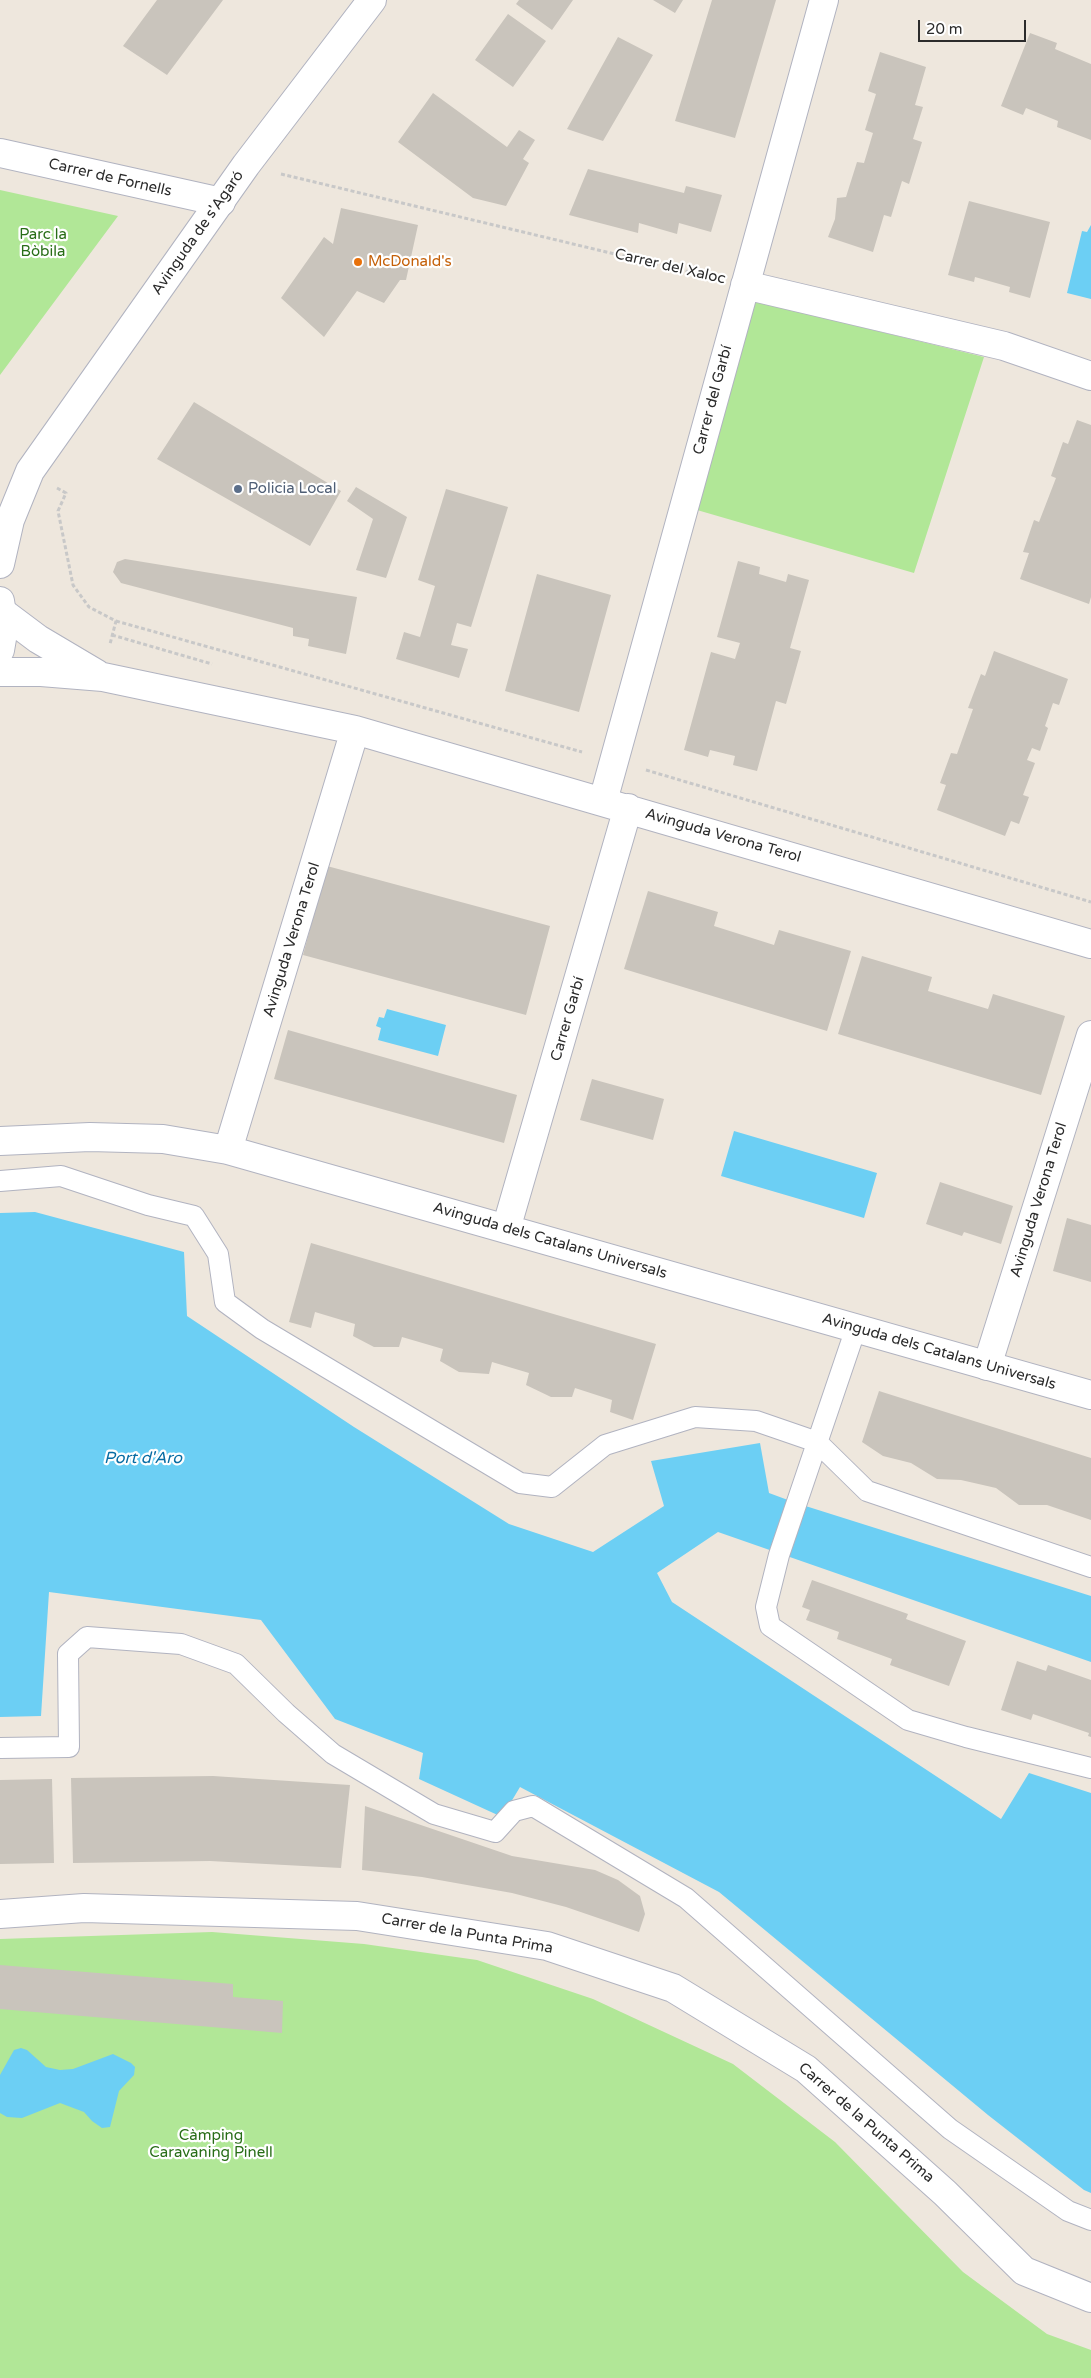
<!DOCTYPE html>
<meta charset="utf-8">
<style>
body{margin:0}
#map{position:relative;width:1091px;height:2378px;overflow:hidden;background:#eee7dd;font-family:"Varela Round",sans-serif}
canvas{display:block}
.scale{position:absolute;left:918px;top:20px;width:108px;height:22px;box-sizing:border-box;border:2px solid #2b2b2b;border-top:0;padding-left:6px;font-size:15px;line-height:18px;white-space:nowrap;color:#2b2b2b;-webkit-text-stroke:4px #fff;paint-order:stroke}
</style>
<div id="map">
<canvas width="1091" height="2378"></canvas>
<div class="scale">20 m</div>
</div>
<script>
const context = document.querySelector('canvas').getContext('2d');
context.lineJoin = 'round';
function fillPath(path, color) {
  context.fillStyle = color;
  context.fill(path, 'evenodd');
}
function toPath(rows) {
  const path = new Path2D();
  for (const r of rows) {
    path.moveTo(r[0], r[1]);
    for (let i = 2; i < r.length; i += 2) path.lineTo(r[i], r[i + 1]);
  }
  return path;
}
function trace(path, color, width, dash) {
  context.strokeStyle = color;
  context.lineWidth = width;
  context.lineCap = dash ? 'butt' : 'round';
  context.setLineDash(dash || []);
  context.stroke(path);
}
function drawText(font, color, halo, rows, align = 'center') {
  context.font = font + ' "Varela Round",sans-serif';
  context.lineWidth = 4.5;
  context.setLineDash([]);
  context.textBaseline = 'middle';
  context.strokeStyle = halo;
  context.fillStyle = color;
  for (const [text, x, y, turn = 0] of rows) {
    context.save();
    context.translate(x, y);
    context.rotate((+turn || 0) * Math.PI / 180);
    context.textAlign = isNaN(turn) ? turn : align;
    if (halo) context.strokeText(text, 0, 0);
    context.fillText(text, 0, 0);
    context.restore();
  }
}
fillPath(toPath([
 [0,190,118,216,0,375],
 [755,301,984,357,914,573,697,510],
 [212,1932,364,1944,477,1960,593,1999,733,2064,835,2142,963,2272,1047,2334,1091,2350,1091,2378,0,2378,0,1939]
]), '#b1e797');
fillPath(toPath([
 [1091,225,1091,299,1067,293,1082,231,1087,232],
 [387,1009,446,1025,438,1056,378,1040,381,1028,376,1026,379,1017,384,1018],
 [734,1131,877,1173,864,1218,721,1176],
 [35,1212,184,1252,187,1316,354,1427,509,1524,593,1552,664,1506,651,1461,760,1443,769,1493,796,1503,1091,1596,1091,1662,718,1532,657,1573,672,1602,1001,1819,1029,1773,1091,1793,1091,2193,1084,2190,988,2115,719,1892,520,1787,502,1817,419,1779,423,1753,335,1719,261,1620,49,1592,41,1716,0,1717,0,1213],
 [21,2048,27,2050,46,2067,60,2070,73,2069,113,2054,131,2063,135,2067,134,2075,119,2091,110,2127,102,2128,92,2121,84,2112,60,2103,22,2118,7,2117,0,2113,0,2075,14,2050]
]), '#6ccff4');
fillPath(toPath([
 [157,0,223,0,167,75,123,46],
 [519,0,573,0,552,30,516,4],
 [653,0,683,0,675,13],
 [712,0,776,0,735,138,675,121],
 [508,14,546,41,513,87,475,60],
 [1030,33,1057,43,1055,49,1091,64,1091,140,1057,127,1058,121,1026,108,1023,115,1001,106],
 [618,37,653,55,603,141,567,129],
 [880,52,926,67,915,105,923,107,913,139,922,142,909,184,902,181,891,217,884,215,873,252,828,237,835,219,837,198,846,197,857,162,864,163,873,133,865,130,876,94,868,91],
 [433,93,507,147,519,130,535,140,523,159,529,163,506,206,473,198,398,142],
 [588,169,684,193,686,186,722,195,711,232,679,223,677,234,639,223,638,233,569,215],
 [969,201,1050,222,1030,298,1009,292,1010,287,975,277,974,282,948,275],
 [341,208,418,225,406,280,400,280,384,303,357,291,324,337,281,298,324,237,333,244],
 [194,402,341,491,310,546,157,459],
 [1077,420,1091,425,1091,597,1089,604,1020,579,1029,553,1023,552,1034,520,1039,522,1056,478,1051,476,1063,442,1068,444],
 [356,487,407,517,386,578,356,570,373,519,347,501],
 [446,489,508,507,471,627,457,623,451,645,468,649,459,678,396,659,404,632,420,637,435,586,418,580],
 [125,559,357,597,346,654,308,646,309,639,293,636,293,628,121,583,113,572,117,562],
 [738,561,760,567,759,574,786,582,788,574,809,580,790,648,801,651,786,704,776,701,757,771,733,765,735,756,710,750,708,757,684,750,711,652,735,659,740,643,717,637],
 [537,574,611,595,579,712,505,691],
 [994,651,1068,679,1059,705,1053,703,1045,726,1048,728,1040,751,1032,748,1027,760,1035,763,1023,795,1029,797,1019,824,1011,821,1005,836,937,810,946,785,940,783,951,753,957,754,973,709,968,708,981,674,985,676],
 [327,866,550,926,526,1015,303,955],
 [648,891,718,912,714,926,774,945,779,930,851,951,827,1031,624,969],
 [862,956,932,977,928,991,988,1009,993,994,1065,1016,1041,1095,838,1034],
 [288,1030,517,1095,504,1143,274,1079],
 [592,1079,664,1099,653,1140,580,1120],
 [940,1182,1013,1206,1001,1244,964,1232,962,1236,926,1224],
 [1067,1218,1091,1225,1091,1282,1053,1271],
 [311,1243,656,1344,633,1420,610,1412,612,1400,575,1388,572,1397,551,1397,526,1385,529,1373,492,1362,489,1374,459,1372,440,1361,443,1349,402,1337,399,1347,374,1347,353,1336,355,1324,315,1312,311,1328,289,1322],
 [879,1391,1091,1458,1091,1520,1047,1505,1019,1505,996,1488,961,1480,937,1479,911,1463,883,1456,862,1442],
 [812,1580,908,1614,906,1619,966,1641,949,1686,890,1665,892,1659,837,1639,839,1632,806,1620,810,1610,802,1607],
 [1017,1661,1046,1671,1048,1665,1091,1680,1091,1737,1088,1736,1089,1733,1033,1714,1031,1720,1001,1710],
 [213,1776,350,1785,341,1868,210,1861,73,1863,71,1778],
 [52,1779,54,1863,0,1864,0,1780],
 [365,1806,512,1856,595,1870,618,1880,640,1896,645,1914,639,1932,566,1907,512,1893,422,1877,362,1870],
 [0,1965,233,1984,233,1997,283,2001,282,2033,0,2009]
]), '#c9c4bc');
const service = toPath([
 [0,1181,61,1176,148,1205,194,1216,218,1254,225,1302,262,1329,520,1483,552,1487,605,1445,695,1417,756,1421,817,1442,867,1491,1091,1567],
 [856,1328,779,1555,766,1607,770,1626,908,1720,966,1737,1091,1768],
 [0,1748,69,1747,68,1654,87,1637,181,1644,236,1664,286,1713,333,1754,434,1814,495,1832,514,1811,533,1806,686,1898,950,2129,1068,2211,1091,2220]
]);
const pedestrian = toPath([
 [987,1366,1091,1035]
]);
const minor = toPath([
 [0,153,221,202],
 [745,285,1004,346,1091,376],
 [2,612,38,639,97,674],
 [0,672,41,672,103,677,355,730,1091,944],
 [603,801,824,0],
 [0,1141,90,1137,163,1139,228,1150,1091,1395],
 [228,1150,355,730],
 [506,1229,628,808],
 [0,1914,84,1908,357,1916,547,1946,673,1988,806,2069,945,2193,1024,2271,1091,2298]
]);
const secondary = toPath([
 [0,564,10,520,30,471,246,165,372,0],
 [0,601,4,627,0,650]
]);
trace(service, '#b1b3c0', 22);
trace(pedestrian, '#b1b3c0', 30);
trace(minor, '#b1b3c0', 30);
trace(secondary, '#b1b3c0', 30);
trace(toPath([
 [281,174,715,278],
 [57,488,66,493,58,511,73,585,89,607,116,621,110,644],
 [116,621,582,752],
 [112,635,212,664],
 [646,770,1091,902]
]), '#c8c8c8', 3, [4, 2.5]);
trace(service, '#fff', 20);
trace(pedestrian, '#fff', 28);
trace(minor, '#fff', 28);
trace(secondary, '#fff', 28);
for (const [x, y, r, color] of [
 [358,262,5,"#e8710a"],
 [238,489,5,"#5c6f8a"]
]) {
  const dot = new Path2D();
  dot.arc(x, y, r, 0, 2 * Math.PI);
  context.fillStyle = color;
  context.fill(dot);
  trace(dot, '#fff', 2);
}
drawText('15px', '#2b2b2b', '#fff', [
 ["Carrer de Fornells",110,178,13],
 ["Avinguda de s'Agaró",198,233,-55],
 ["Carrer del Xaloc",670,267,13],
 ["Carrer del Garbí",713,400,-75],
 ["Avinguda Verona Terol",723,836,16],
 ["Avinguda Verona Terol",292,940,-73],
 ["Carrer Garbí",568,1019,-74],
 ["Avinguda Verona Terol",1039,1200,-73],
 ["Avinguda dels Catalans Universals",550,1241,16],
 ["Avinguda dels Catalans Universals",939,1352,16],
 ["Carrer de la Punta Prima",467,1934,10],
 ["Carrer de la Punta Prima",866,2123,41]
]);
drawText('15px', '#286d17', '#fff', [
 ["Parc la",43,235],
 ["Bòbila",43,252],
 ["Càmping",211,2136],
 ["Caravaning Pinell",211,2153]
]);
drawText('15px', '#c56008', '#fff', [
 ["McDonald's",368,262]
], 'left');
drawText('15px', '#4e5e75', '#fff', [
 ["Policia Local",248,489]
], 'left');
drawText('italic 16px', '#076ca3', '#fff', [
 ["Port d'Aro",143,1459]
]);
</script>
